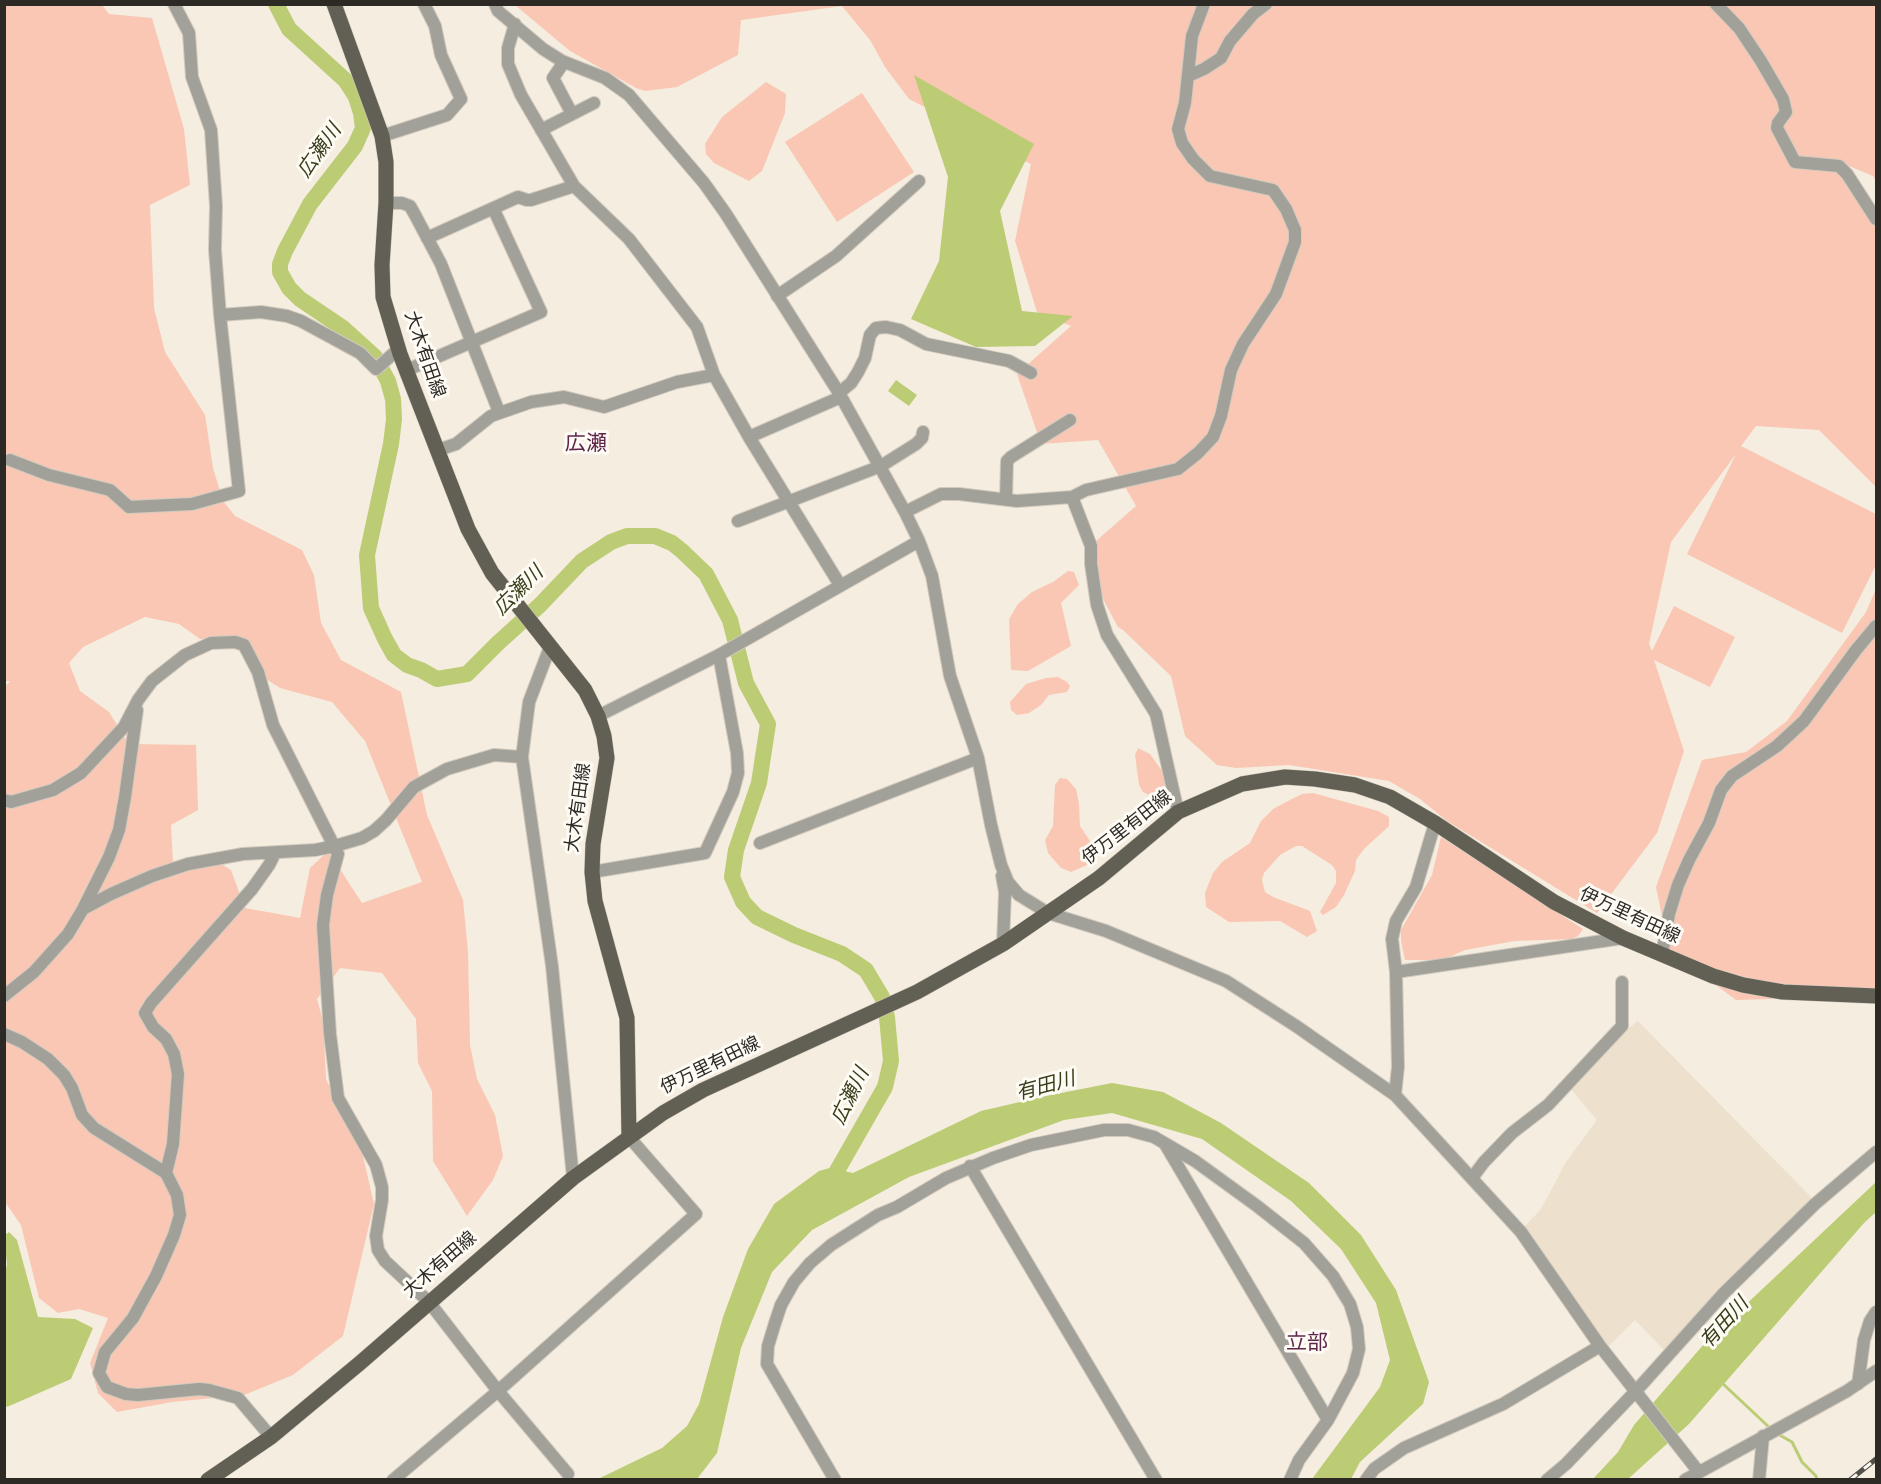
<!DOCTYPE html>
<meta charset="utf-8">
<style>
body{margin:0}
#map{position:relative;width:1881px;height:1484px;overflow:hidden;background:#f5eddf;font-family:Overpass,sans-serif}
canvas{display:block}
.frame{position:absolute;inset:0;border:6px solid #2d2a25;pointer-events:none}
</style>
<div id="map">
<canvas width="1881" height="1484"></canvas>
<div class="frame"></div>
</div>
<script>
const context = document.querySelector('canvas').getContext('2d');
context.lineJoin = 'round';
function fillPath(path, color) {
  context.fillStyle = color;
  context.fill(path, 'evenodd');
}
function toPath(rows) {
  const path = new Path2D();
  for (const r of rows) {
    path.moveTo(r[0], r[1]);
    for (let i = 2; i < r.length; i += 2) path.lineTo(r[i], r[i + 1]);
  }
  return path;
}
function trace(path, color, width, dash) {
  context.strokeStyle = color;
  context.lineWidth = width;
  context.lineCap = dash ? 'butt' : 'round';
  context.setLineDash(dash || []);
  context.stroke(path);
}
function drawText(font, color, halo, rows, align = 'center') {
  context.font = font + ' Overpass,"Noto Sans JP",sans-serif';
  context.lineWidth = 6;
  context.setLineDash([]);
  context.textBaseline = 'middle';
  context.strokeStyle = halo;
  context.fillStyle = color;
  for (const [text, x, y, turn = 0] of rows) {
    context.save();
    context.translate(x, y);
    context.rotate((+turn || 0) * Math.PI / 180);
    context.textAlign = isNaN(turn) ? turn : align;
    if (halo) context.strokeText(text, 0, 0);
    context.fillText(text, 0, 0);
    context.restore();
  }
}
fillPath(toPath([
 [1638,1021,1810,1196,1814,1202,1724,1288,1664,1350,1635,1320,1606,1349,1524,1227,1541,1209,1566,1162,1597,1120,1570,1088,1619,1036]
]), '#ede0cd');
fillPath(toPath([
 [5,5,102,5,109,14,152,18,184,129,190,185,150,205,154,308,165,352,205,415,213,468,223,501,235,516,302,550,314,575,321,623,341,660,401,692,427,815,463,900,468,952,470,1045,477,1079,495,1115,503,1156,493,1180,467,1216,433,1161,432,1091,418,1063,416,1019,382,973,340,968,317,999,323,1021,326,1079,362,1152,374,1204,343,1336,293,1375,244,1395,172,1402,117,1412,98,1393,90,1363,108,1318,79,1309,58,1313,39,1298,21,1225,5,1202,4,688,10,681,5,681],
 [145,617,179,624,200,639,248,640,266,679,280,688,332,702,365,741,422,882,362,903,328,851,310,868,300,918,245,908,231,870,216,861,173,863,171,825,198,810,196,745,129,744,109,712,80,691,69,663,83,647],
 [515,5,1876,5,1876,181,1873,176,1849,166,1876,217,1876,487,1819,430,1756,426,1741,446,1876,514,1876,565,1842,633,1687,554,1736,454,1671,542,1649,644,1652,651,1674,606,1735,637,1710,687,1654,660,1684,751,1657,833,1597,913,1447,821,1420,799,1389,781,1289,765,1236,768,1217,765,1185,736,1171,676,1123,630,1118,627,1105,603,1093,573,1096,541,1136,506,1098,440,1041,444,1017,374,1071,326,1037,312,1015,241,1031,164,983,142,954,122,909,99,885,67,870,40,842,6,741,20,738,55,677,87,645,91,636,88,570,51],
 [766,82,786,94,785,113,762,171,749,181,714,163,706,154,705,144,722,117],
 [862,93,914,172,837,222,785,142],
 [1068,571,1074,572,1079,585,1061,603,1071,646,1028,671,1011,670,1009,619,1018,604,1032,592,1053,582],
 [1876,589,1876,996,1736,1000,1669,950,1656,887,1702,760,1746,752,1787,721,1866,612],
 [1058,677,1067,682,1070,686,1067,692,1049,695,1041,705,1029,713,1017,715,1011,710,1010,702,1026,684,1046,678],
 [1138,748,1150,754,1165,775,1165,788,1160,791,1149,795,1143,792,1139,785,1135,755],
 [1060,778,1067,779,1076,789,1079,804,1080,826,1090,841,1093,852,1087,865,1071,872,1061,868,1048,853,1045,840,1053,826,1055,785],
 [1313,793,1378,811,1389,817,1389,826,1364,849,1356,860,1355,871,1344,895,1336,907,1323,915,1320,912,1336,883,1336,871,1332,865,1302,846,1296,846,1280,855,1264,873,1262,880,1265,892,1273,897,1310,911,1317,931,1307,937,1280,921,1229,922,1206,907,1205,893,1213,873,1222,862,1250,843,1261,821,1273,809,1288,801,1302,794],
 [1441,837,1583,929,1578,936,1572,939,1515,941,1487,946,1465,950,1443,960,1405,960,1401,941,1401,930,1432,875]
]), '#f9c7b4');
fillPath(toPath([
 [914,75,1034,144,1000,211,1022,311,1073,316,1035,346,976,347,911,319,939,261,948,177],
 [896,380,917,395,909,406,888,391],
 [1112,1083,1163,1092,1221,1123,1309,1183,1361,1235,1396,1290,1429,1382,1423,1404,1360,1462,1351,1479,1312,1479,1380,1387,1390,1360,1376,1303,1341,1249,1291,1201,1202,1139,1112,1113,1064,1120,909,1177,812,1230,772,1272,741,1348,717,1453,697,1479,598,1479,662,1448,687,1426,699,1404,723,1317,748,1249,774,1204,819,1171,844,1164,844,1171,853,1173,981,1111,1046,1096],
 [1876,1182,1876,1212,1864,1223,1689,1424,1628,1479,1592,1480,1618,1452,1634,1425,1704,1344],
 [9,1232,17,1240,38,1317,75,1319,93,1328,71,1379,7,1407,4,1402,4,1274,7,1265,4,1236]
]), '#bccc75');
trace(toPath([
 [1721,1382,1771,1429],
 [1776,1433,1792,1442,1802,1462,1816,1476,1817,1480]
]), '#bccc75', 3);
trace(toPath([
 [276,4,289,29,345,80,356,97,361,113,363,128,355,146,310,204,285,251,280,264,280,272,289,288,300,299,343,328,375,357,388,381,393,399,394,419,391,444,367,555,371,608,385,639,394,655,407,665,421,670,437,679,467,674,498,643,540,605,582,561,611,542,627,536,655,536,672,543,682,551,706,574,730,620,746,683,768,724,759,783,736,850,732,877,743,902,757,917,794,935,842,954,866,970,882,997,887,1017,891,1061,885,1087,830,1183]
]), '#bccc75', 16);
const minor = toPath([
 [495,4,498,11,543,49,562,61,605,78,629,95,704,183,726,214,839,393,905,512,919,541,932,576,950,676,978,758,991,825,1001,865,1008,882,1019,895,1048,913,1106,931,1226,981,1296,1026,1395,1095,1521,1232,1600,1346,1698,1471],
 [1716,4,1739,28,1761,61,1783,99,1786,112,1778,123,1777,128,1795,162,1839,166,1847,174,1876,219],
 [515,24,508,48,508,64,521,95,574,186,629,239,697,327,714,375,749,437,840,585],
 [564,62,553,78,572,114],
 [1188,76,1204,69,1221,58,1230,41,1253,14,1266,4],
 [541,130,594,103],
 [382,136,447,115,461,99,441,55,435,26,424,4],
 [386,203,402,203,410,206,414,213,441,264,499,412],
 [427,238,518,197,527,200,531,200,574,186],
 [777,296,836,256,919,181],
 [220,315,261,312,287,316,301,321,360,353,376,369,394,353,400,354],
 [407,370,541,312,494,210],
 [839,393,851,383,858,372,865,358,870,335,876,328,886,327,900,330,926,344,1009,361,1031,373],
 [749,437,841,397],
 [438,450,456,444,491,416,531,402,564,397,604,407,677,382,714,375],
 [10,460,49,475,110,490,129,507,192,504,239,491,220,315,215,250,216,206,211,130,192,77,189,33,174,4],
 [1072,497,1091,546,1091,564,1097,605,1107,635,1156,714,1178,812],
 [1006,499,1007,461,1011,457,1070,420],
 [905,512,941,494,959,494,1017,501,1072,497,1086,490,1178,469,1198,453,1213,437,1221,416,1231,370,1243,344,1276,294,1295,242,1295,230,1286,209,1273,190,1210,176,1193,159,1182,143,1178,129,1185,103,1192,36,1204,4],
 [738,521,881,466,916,444,922,438,923,432],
 [550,647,529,702,522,757,552,966,573,1178],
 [598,716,719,655,919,541],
 [4,800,11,802,53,790,81,773,124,727,138,700,152,681,185,655,211,643,235,642,244,645,258,672,273,725,338,854,327,895,323,925,330,1034,338,1098,376,1165,382,1187,382,1200,376,1236,378,1250,385,1261,429,1302,498,1391,568,1474],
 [760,843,978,758],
 [592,872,705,853,733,792,738,773,737,753,719,655],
 [1002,876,1005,892,1003,944],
 [83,909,111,894,152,876,188,864,243,854,315,850,335,846,362,838,374,831,386,820,414,787,447,769,494,755,522,757],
 [1662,955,1669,914,1678,885,1689,860,1709,823,1721,790,1732,776,1777,746,1804,721,1856,650,1876,626],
 [1396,972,1623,938],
 [4,996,34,972,68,934,83,909,109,857,119,830,125,797,137,710],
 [4,1034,22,1042,48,1059,64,1075,72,1088,82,1115,94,1128,166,1173,177,1195,180,1215,174,1235,156,1276,133,1318,105,1352,99,1373,107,1387,126,1394,138,1395,199,1389,209,1390,238,1398,271,1437],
 [1395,1095,1398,1067,1396,972,1392,939,1396,921,1416,887,1435,823],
 [1165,1144,1328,1420],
 [970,1166,1156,1480],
 [166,1173,173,1144,178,1074,174,1054,166,1039,153,1027,145,1013,151,1003,252,889,269,865,275,853],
 [1472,1178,1484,1162,1512,1133,1548,1105,1622,1026,1622,982],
 [1858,1384,1864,1340,1870,1321,1876,1312],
 [393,1480,498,1391,696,1214,629,1137],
 [835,1480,767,1364,768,1346,775,1323,781,1305,794,1282,810,1263,831,1245,878,1215,897,1207,946,1178,993,1158,1031,1145,1104,1130,1128,1130,1154,1137,1195,1161,1257,1206,1304,1243,1333,1276,1350,1304,1357,1327,1359,1349,1353,1373,1328,1420,1299,1460,1290,1480],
 [1366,1480,1374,1469,1404,1448,1503,1404,1600,1346],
 [1547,1480,1566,1464,1635,1392,1724,1293,1815,1204,1876,1152],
 [1685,1480,1847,1391,1876,1371],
 [1759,1480,1763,1436]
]);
const major = toPath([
 [334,4,382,136,386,162,386,203,382,265,383,297,400,354,468,529,492,573,585,690,598,716,604,736,607,758,593,844,592,872,595,901,627,1018,629,1137],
 [208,1480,271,1437,360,1363,573,1178,663,1113,703,1090,917,992,1003,944,1099,878,1178,812,1242,784,1285,777,1315,779,1355,785,1390,797,1435,823,1554,902,1623,938,1713,976,1743,985,1783,992,1876,996]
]);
trace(minor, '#d1cabe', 14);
trace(major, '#d1cabe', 16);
trace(minor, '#a1a099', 12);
trace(major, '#626055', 15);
const rail = toPath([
 [1850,1480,1876,1459]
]);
trace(rail, '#534f49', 5);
trace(rail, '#fefbf5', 3, [9]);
drawText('18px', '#2d2a25', '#fefbf5', [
 ["大木有田線",423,355,71],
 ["大木有田線",580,808,-82],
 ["伊万里有田線",1128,829,-38],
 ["伊万里有田線",1629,917,25],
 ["伊万里有田線",711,1067,-26],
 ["大木有田線",441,1266,-41]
]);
drawText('italic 20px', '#383e19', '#fefbf5', [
 ["広瀬川",321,152,-55],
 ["広瀬川",520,592,-45],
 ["有田川",1046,1088,-15],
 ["広瀬川",852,1097,-64],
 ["有田川",1726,1324,-48]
]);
drawText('21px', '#5f244a', '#fefbf5', [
 ["広瀬",586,446],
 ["立部",1307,1345]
]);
</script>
